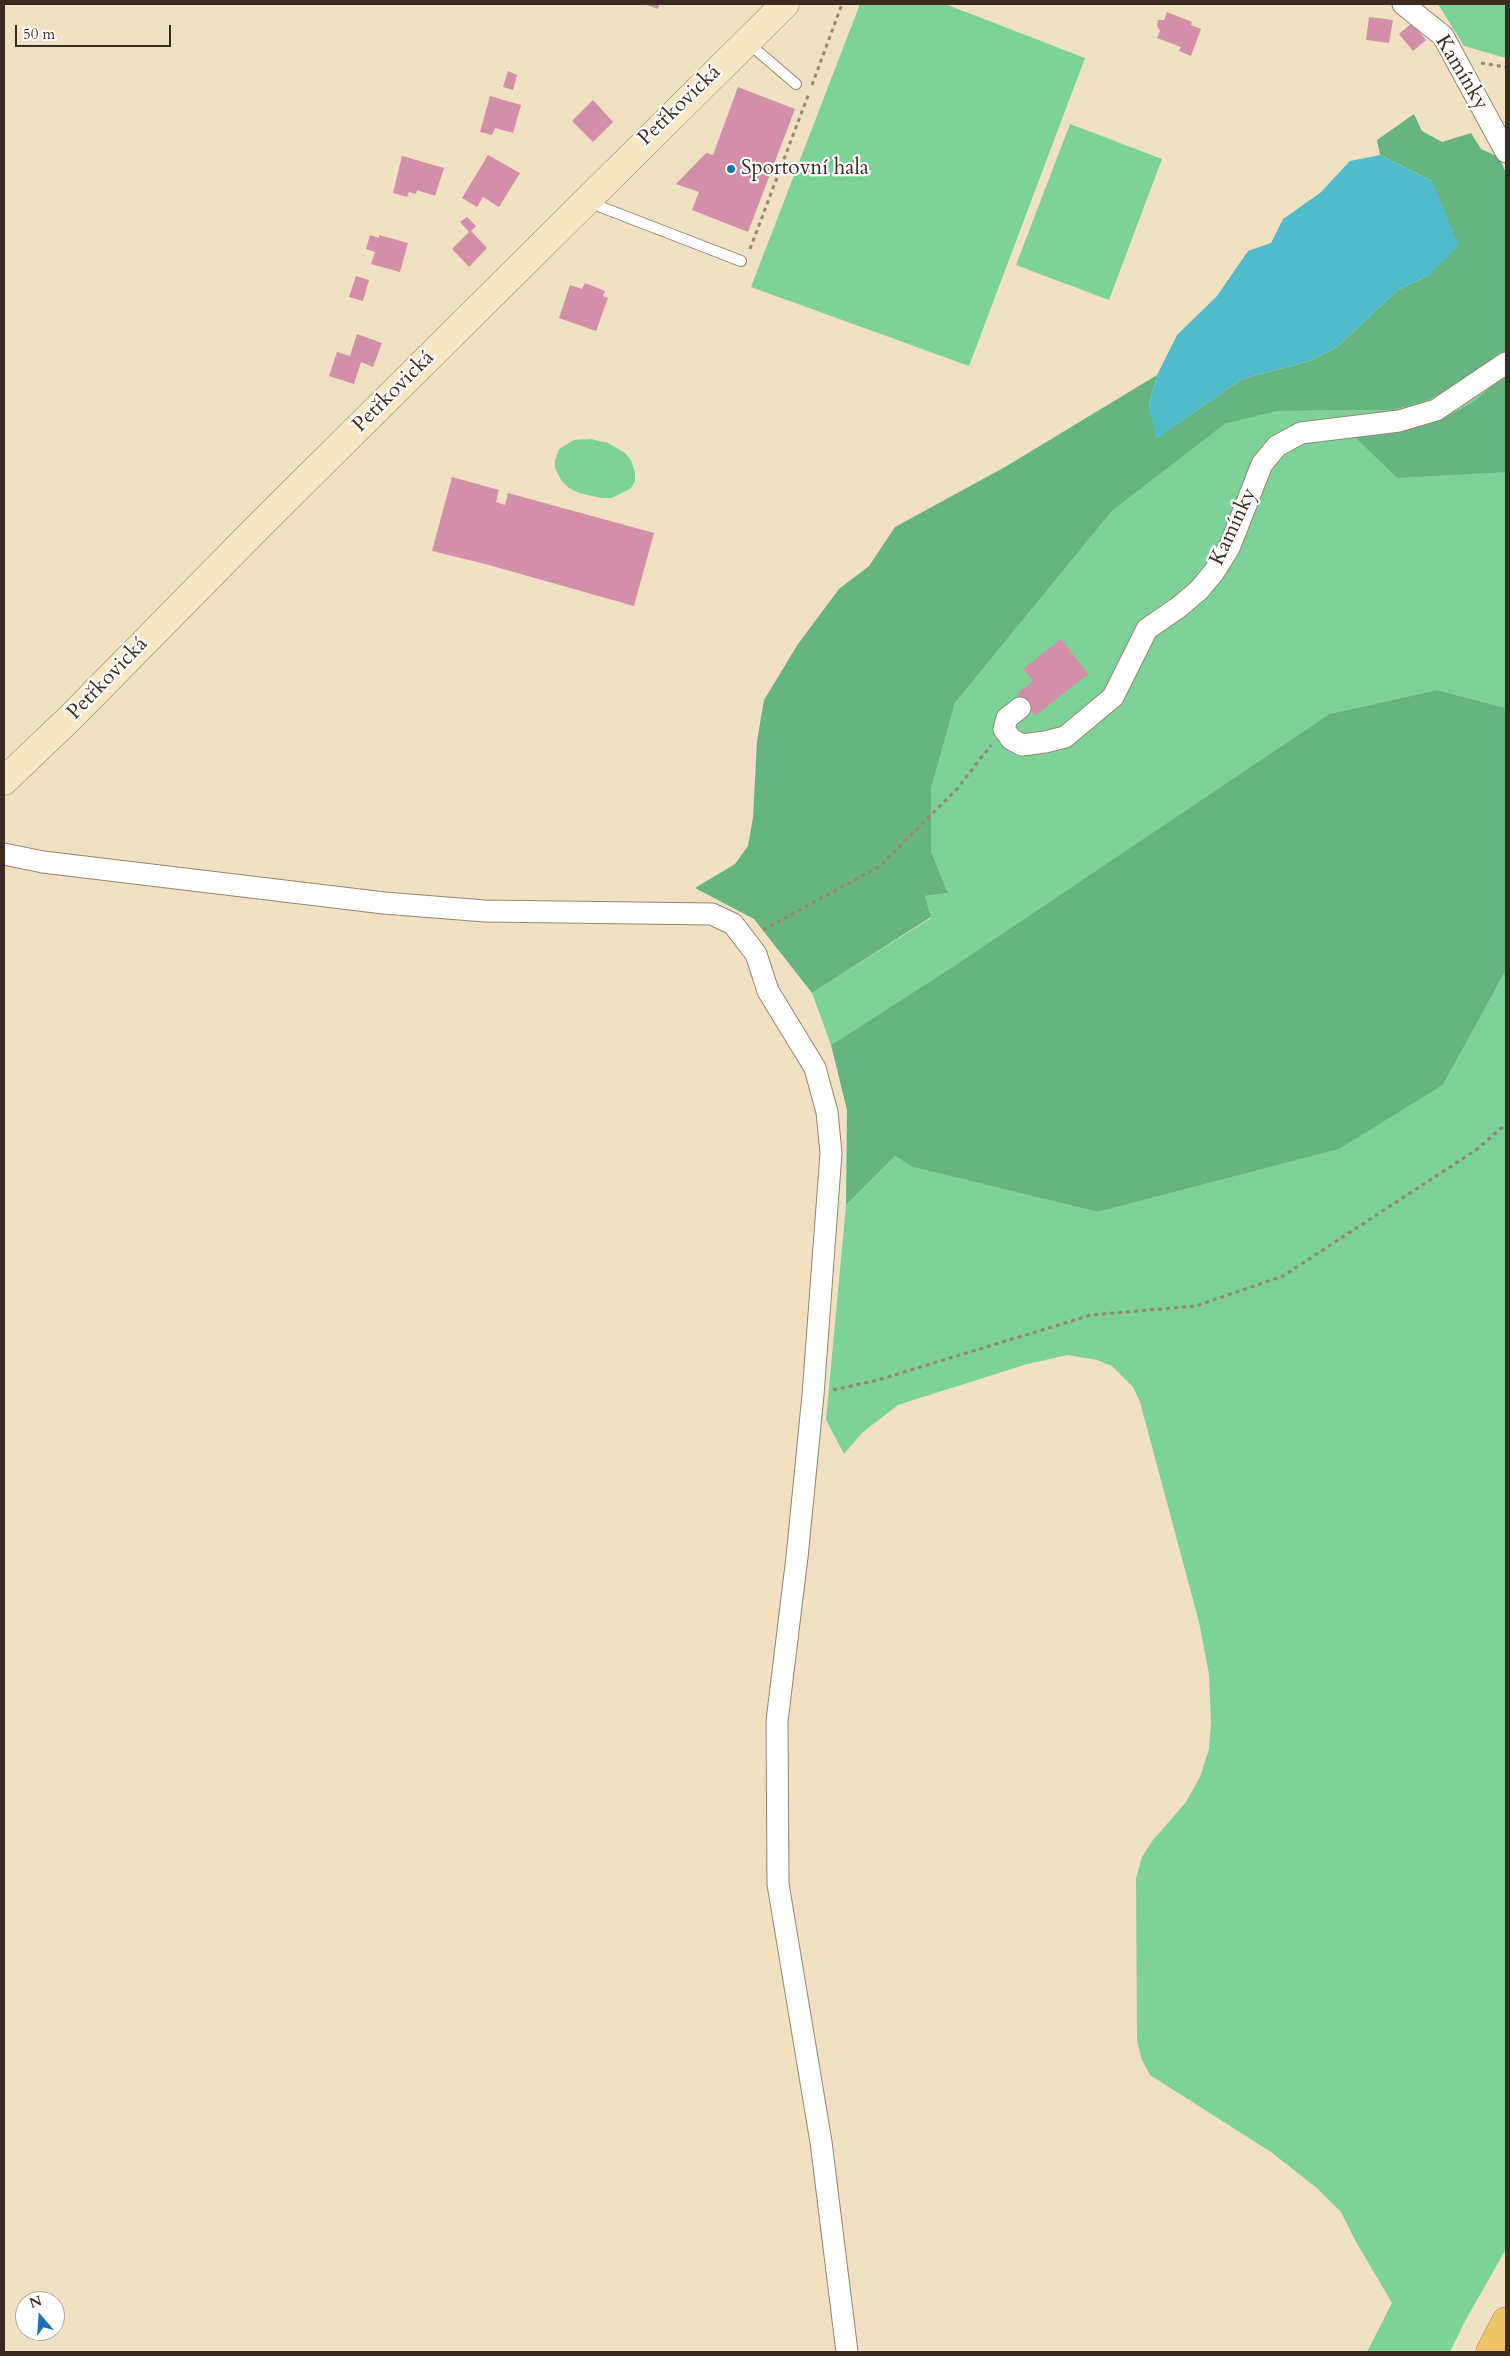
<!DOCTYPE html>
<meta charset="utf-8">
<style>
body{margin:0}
#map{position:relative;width:1510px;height:2356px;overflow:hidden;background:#efe1c2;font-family:Cardo,serif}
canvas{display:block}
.frame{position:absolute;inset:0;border:5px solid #3b2a1e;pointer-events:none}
.north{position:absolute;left:15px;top:2291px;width:50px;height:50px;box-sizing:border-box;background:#fff;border:1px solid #b1aaa5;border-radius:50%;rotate:342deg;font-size:14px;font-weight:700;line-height:20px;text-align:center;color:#3b2a1e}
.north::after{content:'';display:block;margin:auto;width:18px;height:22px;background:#1f6fb2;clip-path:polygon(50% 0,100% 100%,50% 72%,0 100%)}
.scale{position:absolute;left:15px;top:25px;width:156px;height:22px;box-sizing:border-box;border:2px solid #3b2a1e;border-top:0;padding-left:6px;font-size:15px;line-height:18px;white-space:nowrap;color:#3b2a1e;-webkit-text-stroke:4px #fff;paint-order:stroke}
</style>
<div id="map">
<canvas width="1510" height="2356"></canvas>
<div class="frame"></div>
<div class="north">N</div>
<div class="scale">50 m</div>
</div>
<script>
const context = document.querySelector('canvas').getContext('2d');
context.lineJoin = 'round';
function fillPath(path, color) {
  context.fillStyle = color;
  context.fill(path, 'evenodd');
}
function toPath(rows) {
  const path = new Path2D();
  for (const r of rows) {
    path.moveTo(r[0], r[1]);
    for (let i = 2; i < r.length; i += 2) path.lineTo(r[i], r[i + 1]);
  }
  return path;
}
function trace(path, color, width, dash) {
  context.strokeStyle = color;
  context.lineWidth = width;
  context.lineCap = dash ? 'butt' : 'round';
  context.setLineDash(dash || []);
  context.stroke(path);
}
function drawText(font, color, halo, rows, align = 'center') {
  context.font = font + ' Cardo,serif';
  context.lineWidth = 4.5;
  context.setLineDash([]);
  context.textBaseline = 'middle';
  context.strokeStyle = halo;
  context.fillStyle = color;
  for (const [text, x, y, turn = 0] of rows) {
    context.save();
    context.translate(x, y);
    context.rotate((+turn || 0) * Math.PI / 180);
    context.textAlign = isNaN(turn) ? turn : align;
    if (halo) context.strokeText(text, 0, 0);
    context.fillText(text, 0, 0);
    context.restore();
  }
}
fillPath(toPath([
 [860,4,945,4,1085,58,969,366,751,287],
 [1438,4,1506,4,1506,58,1464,46],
 [1070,124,1162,159,1109,300,1016,265],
 [1506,353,1506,708,1437,690,1329,714,957,964,831,1045,812,993,931,918,925,896,948,893,931,851,931,789,955,703,1112,511,1225,424,1278,411,1393,410,1423,402],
 [591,439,608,443,625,453,631,460,635,473,635,481,631,488,612,498,601,498,579,493,569,488,561,480,555,468,555,460,559,449,574,440],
 [1506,970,1506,2249,1465,2321,1450,2352,1367,2352,1392,2303,1355,2240,1341,2212,1318,2189,1271,2152,1150,2075,1142,2060,1137,2041,1136,1878,1142,1857,1153,1840,1186,1802,1200,1777,1209,1749,1211,1722,1209,1674,1199,1622,1140,1402,1133,1387,1112,1366,1097,1360,1068,1355,1027,1364,898,1405,863,1432,844,1454,826,1420,846,1205,895,1156,914,1167,1098,1212,1338,1149,1443,1085]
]), '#7dd397');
fillPath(toPath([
 [1414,114,1422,131,1442,142,1471,133,1481,149,1499,157,1506,173,1506,353,1444,392,1423,402,1393,410,1278,411,1225,424,1112,511,955,703,931,789,931,851,948,893,925,896,931,917,812,993,754,919,695,888,735,864,748,846,753,818,757,741,764,700,798,644,839,589,869,566,895,527,1005,467,1157,375,1149,405,1157,438,1242,379,1310,361,1337,347,1398,290,1431,274,1432,181,1380,155,1377,140],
 [1503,376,1506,377,1506,472,1397,478,1355,437,1417,425,1454,413,1476,400],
 [1437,690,1506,708,1506,970,1443,1085,1339,1149,1098,1212,913,1167,895,1156,846,1205,847,1110,831,1045,957,964,1329,714]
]), '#66b580');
fillPath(toPath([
 [1380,155,1432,181,1459,246,1431,274,1398,290,1337,347,1310,361,1242,379,1156,439,1149,405,1157,375,1177,335,1217,296,1248,251,1271,243,1283,219,1320,193,1350,161]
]), '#51bccc');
fillPath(toPath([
 [644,4,659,4,658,9],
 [1167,12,1192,22,1191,25,1201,29,1191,56,1179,51,1181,47,1157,38,1160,31,1157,26,1158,20,1164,20],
 [1369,17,1393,20,1389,43,1366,40],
 [1412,23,1426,40,1413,51,1399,34],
 [508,71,517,75,513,90,503,87],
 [738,87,795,109,748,232,692,210,699,192,676,184,706,153,713,155],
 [490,96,521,105,513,133,495,128,492,135,480,132],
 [593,100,613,122,593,142,572,121],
 [488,155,520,173,499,207,483,197,477,207,462,198],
 [402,156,444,168,435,196,417,190,416,194,409,192,407,197,393,193],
 [467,217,476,226,471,231,487,248,469,267,452,249,469,232,460,222],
 [370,235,379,238,379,235,408,243,400,272,371,264,375,252,366,249],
 [356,276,369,280,363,301,349,297],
 [585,283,605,291,603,296,608,298,596,331,559,318,570,285,582,289],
 [357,334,382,343,373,367,361,362,354,384,329,376,337,352,350,356],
 [452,477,499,490,496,502,505,505,508,493,654,533,634,606,489,565,432,551],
 [1061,639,1088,674,1035,716,1017,694,1033,681,1023,669]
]), '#d38ea9');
const lane = toPath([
 [747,42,796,84],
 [588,202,741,261]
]);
const street = toPath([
 [1403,4,1443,36,1506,152],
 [1020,708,1007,718,1004,729,1011,739,1022,745,1045,742,1065,737,1113,697,1147,629,1179,607,1199,590,1214,572,1229,548,1262,464,1277,446,1301,433,1399,421,1436,410,1506,363],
 [4,854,43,862,384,903,485,911,712,914,733,924,756,954,768,991,815,1068,827,1112,831,1153,813,1395,797,1557,777,1721,778,1884,821,2142,847,2352]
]);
const secondary = toPath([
 [4,781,71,717,260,525,785,4]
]);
const highway = toPath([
 [1490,2352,1506,2321]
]);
trace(lane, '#958670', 12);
trace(street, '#958670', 23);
trace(secondary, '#958670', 29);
trace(highway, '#958670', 29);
trace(toPath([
 [1481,63,1506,67],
 [812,85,842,4],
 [750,249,809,93],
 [763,930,880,866,957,789,991,745],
 [833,1390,878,1380,1091,1315,1196,1306,1283,1276,1476,1150,1506,1124]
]), '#958670', 3, [4, 4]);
trace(lane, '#fff', 10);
trace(street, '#fff', 21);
trace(secondary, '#f9e7c3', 28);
trace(highway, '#efc469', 28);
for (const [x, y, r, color] of [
 [731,169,5,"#1f6fb2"]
]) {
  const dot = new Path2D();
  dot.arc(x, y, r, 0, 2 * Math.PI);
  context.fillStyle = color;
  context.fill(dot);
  trace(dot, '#fff', 2);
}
drawText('21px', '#3b2a1e', '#fff', [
 ["Kamínky",1461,73,59],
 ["Petřkovická",680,106,-44],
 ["Petřkovická",394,392,-45],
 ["Kamínky",1234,527,-65],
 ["Petřkovická",108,679,-46]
]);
drawText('21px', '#3b2a1e', '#fff', [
 ["Sportovní hala",741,169]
], 'left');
</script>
